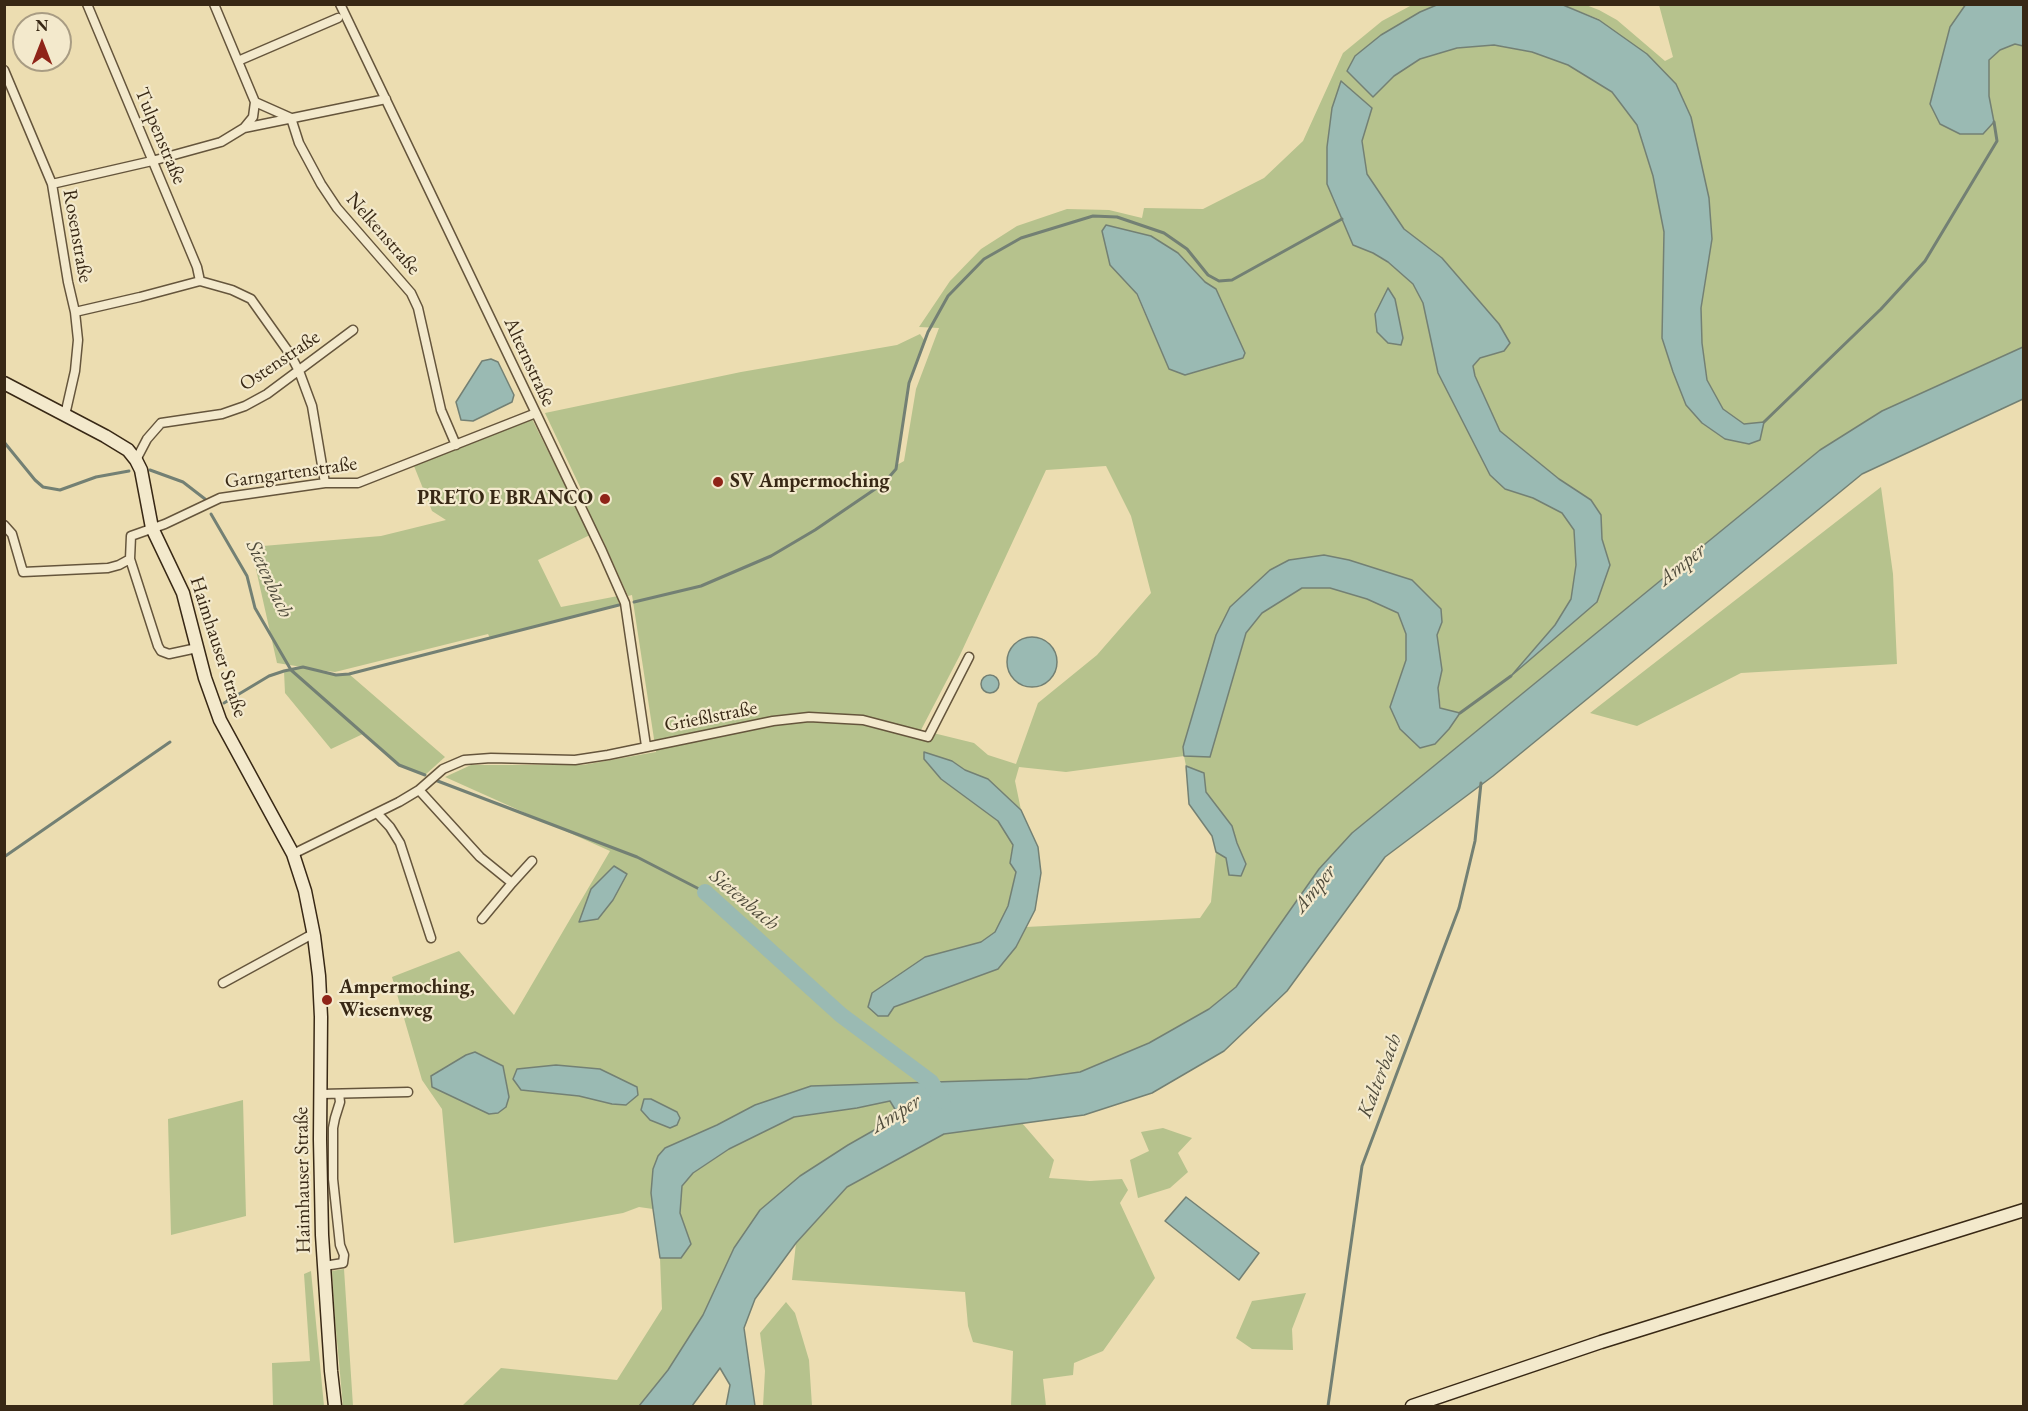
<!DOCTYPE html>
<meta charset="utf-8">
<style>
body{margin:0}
#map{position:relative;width:2028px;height:1411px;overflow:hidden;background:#ecddb1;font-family:"EB Garamond",serif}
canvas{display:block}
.frame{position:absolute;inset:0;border:6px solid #382815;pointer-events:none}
.north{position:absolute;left:12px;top:12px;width:60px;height:60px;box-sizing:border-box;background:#f3e9cc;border:2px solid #a89c83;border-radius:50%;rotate:0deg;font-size:16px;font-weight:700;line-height:24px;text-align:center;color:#382815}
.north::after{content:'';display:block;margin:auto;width:21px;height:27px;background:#8f2418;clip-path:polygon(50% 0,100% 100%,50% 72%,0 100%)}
</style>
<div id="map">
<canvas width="2028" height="1411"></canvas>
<div class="frame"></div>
<div class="north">N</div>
</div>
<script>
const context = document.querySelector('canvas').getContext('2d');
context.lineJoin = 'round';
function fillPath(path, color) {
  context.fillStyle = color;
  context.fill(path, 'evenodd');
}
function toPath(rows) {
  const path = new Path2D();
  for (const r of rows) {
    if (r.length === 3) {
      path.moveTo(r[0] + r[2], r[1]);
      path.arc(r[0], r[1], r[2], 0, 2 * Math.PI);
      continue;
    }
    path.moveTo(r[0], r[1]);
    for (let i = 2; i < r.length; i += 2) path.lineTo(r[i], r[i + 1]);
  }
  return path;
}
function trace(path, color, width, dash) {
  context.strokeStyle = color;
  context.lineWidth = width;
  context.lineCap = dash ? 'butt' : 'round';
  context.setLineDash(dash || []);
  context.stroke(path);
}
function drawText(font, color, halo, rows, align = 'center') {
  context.font = font + ' "EB Garamond",serif';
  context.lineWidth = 4.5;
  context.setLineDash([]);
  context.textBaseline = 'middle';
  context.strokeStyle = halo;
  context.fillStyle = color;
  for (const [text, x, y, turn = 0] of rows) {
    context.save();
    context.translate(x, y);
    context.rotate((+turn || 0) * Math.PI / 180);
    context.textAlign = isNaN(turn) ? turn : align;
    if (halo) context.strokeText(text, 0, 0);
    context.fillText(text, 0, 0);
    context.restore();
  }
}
fillPath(toPath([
 [1439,4,1420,12,1381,35,1355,56,1373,97,1394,76,1420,59,1457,48,1494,45,1532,52,1568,65,1612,92,1637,125,1653,176,1664,232,1663,338,1702,423,1725,439,1749,444,1744,424,1723,409,1707,380,1702,343,1701,308,1712,239,1709,198,1599,19,1563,5,1586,5,1599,10,1617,20,1665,61,1673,57,1659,5,1966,5,1964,6,1994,122,1989,96,1989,60,2000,50,2015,44,2023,46,2023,347,1882,411,1820,450,1352,833,1319,869,1236,987,1209,1009,1149,1043,1080,1072,1028,1079,755,1105,717,1125,651,1193,653,1209,639,1207,623,1213,454,1243,442,1109,422,1080,392,977,459,951,514,1015,610,851,445,777,471,765,583,765,656,752,632,595,628,596,601,536,592,521,581,489,545,413,741,372,897,345,920,334,925,341,909,383,897,465,904,461,916,389,939,328,919,327,950,281,981,249,1017,226,1067,209,1109,210,1142,218,1144,208,1203,209,1264,178,1303,141,1343,53,1382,21,1412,5],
 [1341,81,1372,108,1362,141,1367,174,1404,229,1442,258,1499,324,1504,351,1480,358,1473,365,1475,376,1500,431,1559,479,1591,500,1601,515,1602,539,1610,565,1515,671,1555,625,1571,599,1576,565,1574,530,1562,513,1533,498,1505,489,1438,373,1423,303,1413,284,1388,262,1373,253,1353,245,1342,219],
 [1106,225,1151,236,1178,253,1205,282,1216,289,1169,369],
 [1106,466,1131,516,1151,593,1097,655,1038,703,1016,764,988,755,974,743,921,730,960,655,1046,470],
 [1324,555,1349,560,1442,622,1437,635,1442,670,1438,688,1441,709,1459,713,1435,744,1390,707,1406,660,1406,634,1398,613,1367,599,1330,588,1302,588,1262,613,1246,633,1210,757,1230,607,1289,560],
 [1184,756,1186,766,1204,773,1206,792,1232,826,1237,843,1246,864,1226,858,1216,852,1211,902,1200,918,1026,927,1016,947,998,969,894,1007,925,957,981,942,995,932,1008,906,1016,872,1010,863,1013,845,998,821,941,779,924,759,952,761,965,770,988,779,1021,810,1015,781,1019,767,1066,772],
 [503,1066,509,1096,498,1113,489,1114,432,1087],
 [600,1069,612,1104,579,1096,521,1090],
 [532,419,590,535,538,560,561,607,618,596,619,605,490,638,488,634,335,672,311,669,336,675,349,674,445,757,425,775,401,766,365,733,331,749,285,693,284,671,302,667,277,663,251,547,381,536,446,520,432,511,414,466,477,438],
 [1881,487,1893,574,1897,664,1741,673,1637,726,1590,713],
 [243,1100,246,1216,171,1235,168,1119],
 [890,1101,899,1116,848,1145,800,1176,734,1248,703,1315,668,1370,639,1406,462,1406,501,1368,617,1380,662,1309,660,1258,681,1258,691,1244,680,1213,682,1186,693,1173,729,1149,794,1117,857,1108],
 [1022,1123,1054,1160,1049,1178,1090,1181,1122,1179,1128,1190,1120,1203,1155,1278,1103,1351,1074,1363,1073,1375,1043,1379,1046,1406,1011,1406,1013,1351,973,1342,968,1326,965,1292,792,1280,796,1243,847,1187,944,1134],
 [1163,1128,1192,1138,1178,1153,1188,1172,1170,1188,1138,1198,1130,1160,1149,1151,1141,1132],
 [344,1269,353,1406,343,1406,335,1319,332,1271],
 [311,1271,324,1406,273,1406,272,1363,310,1361,304,1274],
 [1306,1293,1292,1329,1293,1350,1252,1349,1236,1338,1252,1301],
 [786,1302,795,1313,809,1360,812,1406,763,1406,765,1371,760,1333]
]), '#b6c28d');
const water = toPath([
 [1439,4,1563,5,1599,20,1647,54,1676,84,1691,117,1709,198,1712,239,1701,308,1702,343,1707,380,1723,409,1744,424,1764,422,1760,440,1749,444,1725,439,1702,423,1686,405,1673,372,1662,338,1664,232,1653,176,1637,125,1612,92,1568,65,1532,52,1494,45,1457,48,1420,59,1394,76,1373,97,1347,71,1355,56,1381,35,1420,12,1439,4],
 [1966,4,2023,5,2023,46,2015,44,2000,50,1989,60,1989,96,1994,122,1983,134,1960,134,1940,124,1930,104,1950,27,1966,4],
 [1341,81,1372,108,1362,141,1367,174,1404,229,1442,258,1499,324,1510,343,1504,351,1480,358,1473,366,1475,376,1500,431,1559,479,1591,500,1601,515,1602,539,1610,565,1597,602,1511,676,1555,625,1571,599,1576,565,1574,530,1562,513,1533,498,1505,489,1490,475,1438,373,1423,303,1413,284,1388,262,1373,253,1353,245,1327,184,1327,147,1332,108,1341,81],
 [1106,225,1151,236,1178,253,1205,282,1216,289,1245,353,1243,358,1185,375,1169,369,1137,294,1110,265,1102,231,1106,225],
 [1388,288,1395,299,1403,338,1401,345,1388,343,1377,332,1375,314,1388,288],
 [2023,347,2023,399,1862,474,1493,776,1385,857,1287,991,1224,1051,1152,1093,1084,1115,944,1134,847,1187,796,1243,755,1299,744,1328,755,1406,726,1406,730,1385,720,1368,692,1406,639,1406,668,1370,703,1315,734,1248,760,1210,800,1176,848,1145,899,1116,890,1101,857,1108,794,1117,729,1149,693,1173,682,1186,680,1213,691,1244,681,1258,660,1258,653,1209,651,1193,653,1169,658,1156,665,1148,717,1125,755,1105,811,1086,1028,1079,1080,1072,1149,1043,1209,1009,1236,987,1319,869,1352,833,1820,450,1882,411,2023,347],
 [491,359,498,362,514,395,512,402,473,421,461,420,456,402,482,361,491,359],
 [1324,555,1349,560,1412,580,1441,609,1442,622,1437,635,1442,670,1438,688,1440,708,1460,713,1449,729,1435,744,1420,748,1400,729,1390,707,1406,660,1406,634,1398,613,1367,599,1330,588,1302,588,1262,613,1246,633,1210,757,1184,756,1183,747,1216,635,1230,607,1270,570,1289,560,1324,555],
 [1032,662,25],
 [990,684,9],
 [924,752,952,761,965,770,988,779,1021,810,1038,847,1041,873,1035,910,1016,947,998,969,894,1007,888,1016,878,1016,868,1007,872,993,925,957,981,942,995,932,1008,906,1016,872,1010,863,1013,845,998,821,941,779,924,759,924,752],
 [1186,766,1204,773,1206,792,1232,826,1237,843,1246,864,1241,876,1229,875,1226,858,1216,852,1212,836,1189,804,1186,766],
 [614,866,627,874,613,900,598,919,579,922,591,889,614,866],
 [475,1052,503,1066,509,1097,506,1107,498,1113,489,1114,432,1087,431,1076,466,1055,475,1052],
 [556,1065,600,1069,637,1087,638,1095,626,1105,612,1104,579,1096,521,1090,513,1079,517,1069,556,1065],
 [644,1099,651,1099,677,1112,680,1118,677,1125,670,1128,650,1120,641,1110,644,1099],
 [1186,1197,1259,1253,1239,1280,1165,1221,1186,1197]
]);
fillPath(water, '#9abab3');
trace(water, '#738074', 1.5);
trace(toPath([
 [1764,422,1881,309,1925,261,1997,141,1994,122],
 [4,442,35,480,43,487,60,490,96,477,129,471],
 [150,470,183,482,205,499],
 [211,514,247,576,255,608,291,670,399,765,425,775],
 [634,602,701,586,771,556,815,530,884,483,896,469,909,383,928,332,948,296,984,259,1021,238,1093,216,1117,217,1164,233,1187,249,1208,275,1219,281,1232,280,1342,219],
 [224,703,269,676,284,671,303,667,336,675,349,674,619,605],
 [1460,713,1511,676],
 [435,780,637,857,705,892],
 [4,857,170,742],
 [1328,1406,1362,1166,1459,908,1475,841,1481,783]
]), '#738074', 3);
trace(toPath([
 [705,892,841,1015,931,1082,943,1101]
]), '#9abab3', 16);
const street = toPath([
 [87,4,197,267,200,281],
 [340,4,602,551,625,603,646,746],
 [238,61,338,18],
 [4,70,52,184,68,282,75,312,78,340,75,371,65,415],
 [255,102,291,118,299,143,321,184,337,208,411,293,418,308,441,410,456,445],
 [244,128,386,99],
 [52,184,152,161,221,142,244,128,253,117,255,102,214,4],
 [75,312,140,297,200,281,232,290,251,299,290,354,299,371,312,406,325,483],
 [136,460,147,439,161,423,222,414,245,406,267,394,353,330],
 [4,525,12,534,23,572,108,568,119,565,130,559],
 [197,648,169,654,161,651,158,646,130,559,131,536,165,524,220,498,325,483,358,483,536,413],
 [419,790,480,857,512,883,482,919],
 [377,813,390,827,400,843,431,938],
 [293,854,399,802,419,790,443,769,464,760,491,758,575,760,608,755,773,721,809,717,863,720,928,737,969,657],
 [512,883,532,861],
 [223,983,309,936,314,936],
 [321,1094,408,1092],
 [324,1266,343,1263,344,1255,340,1245,333,1179,333,1128,335,1118,340,1102,339,1094]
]);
const secondary = toPath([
 [4,383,105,436,128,450,136,460,141,470,152,528,183,593,205,678,220,720,293,854,305,891,314,936,319,976,321,1017,320,1139,322,1235,331,1371,335,1406],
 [1412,1406,1601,1342,2024,1210]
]);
trace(street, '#65553c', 11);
trace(secondary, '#382815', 15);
trace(street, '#f3e9cc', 8);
trace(secondary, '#f3e9cc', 12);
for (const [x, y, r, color] of [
 [718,482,6,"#8f2418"],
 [605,499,6,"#8f2418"],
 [327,1000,6,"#8f2418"]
]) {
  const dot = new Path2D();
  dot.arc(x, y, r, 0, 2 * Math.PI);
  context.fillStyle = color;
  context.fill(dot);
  trace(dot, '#f3e9cc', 2);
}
drawText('20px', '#382815', '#f3e9cc', [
 ["Tulpenstraße",160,136,67],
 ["Nelkenstraße",383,234,49],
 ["Rosenstraße",77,236,80],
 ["Ostenstraße",280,361,-34],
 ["Alternstraße",529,362,65],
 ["Garngartenstraße",291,473,-8],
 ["Haimhauser Straße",218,647,72],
 ["Grießlstraße",711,717,-11],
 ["Haimhauser Straße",303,1180,-91]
]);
drawText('bold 20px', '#382815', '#f3e9cc', [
 ["SV Ampermoching",730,482],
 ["PRETO E BRANCO",593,499,"right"],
 ["Ampermoching,",339,988],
 ["Wiesenweg",339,1011]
], 'left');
drawText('italic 21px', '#504c3c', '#f3e9cc', [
 ["Amper",1682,565,-39],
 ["Sietenbach",269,579,65],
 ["Amper",1315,889,-51],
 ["Sietenbach",744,900,40],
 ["Kalterbach",1380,1076,-69],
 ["Amper",896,1114,-32]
]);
</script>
